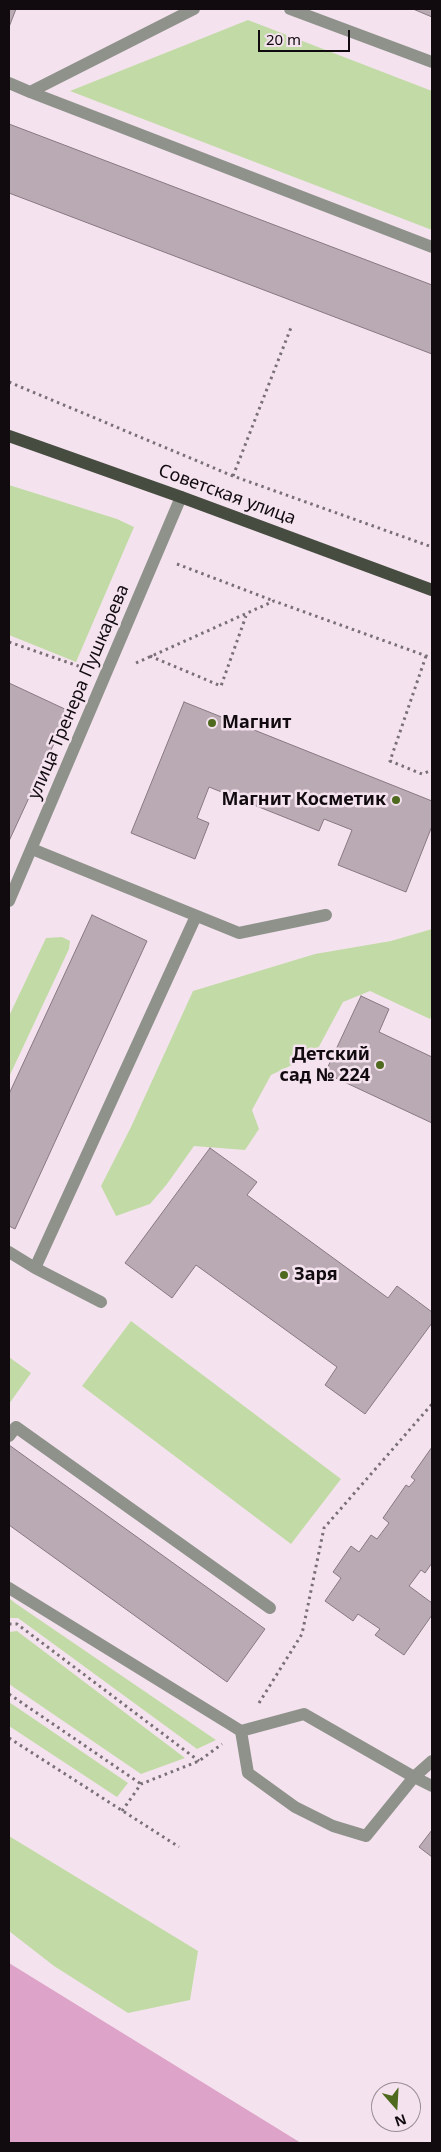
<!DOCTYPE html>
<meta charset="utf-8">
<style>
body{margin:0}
#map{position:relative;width:441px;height:2152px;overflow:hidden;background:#f4e3ee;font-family:"Noto Sans",sans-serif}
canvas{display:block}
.frame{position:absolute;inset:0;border:10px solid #110b0f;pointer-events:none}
.north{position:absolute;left:371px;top:2082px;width:50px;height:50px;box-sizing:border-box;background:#f4e3ee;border:1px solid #998d95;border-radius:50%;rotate:161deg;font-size:14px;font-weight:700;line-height:20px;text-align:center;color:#110b0f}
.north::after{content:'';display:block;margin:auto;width:18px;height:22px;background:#4d6a1e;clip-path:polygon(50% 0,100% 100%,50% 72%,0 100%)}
.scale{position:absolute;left:258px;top:30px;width:92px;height:22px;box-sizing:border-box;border:2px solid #110b0f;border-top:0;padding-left:6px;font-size:15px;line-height:18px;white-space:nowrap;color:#110b0f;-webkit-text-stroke:4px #f4e3ee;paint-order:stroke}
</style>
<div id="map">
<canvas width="441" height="2152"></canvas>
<div class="frame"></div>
<div class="north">N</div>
<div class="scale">20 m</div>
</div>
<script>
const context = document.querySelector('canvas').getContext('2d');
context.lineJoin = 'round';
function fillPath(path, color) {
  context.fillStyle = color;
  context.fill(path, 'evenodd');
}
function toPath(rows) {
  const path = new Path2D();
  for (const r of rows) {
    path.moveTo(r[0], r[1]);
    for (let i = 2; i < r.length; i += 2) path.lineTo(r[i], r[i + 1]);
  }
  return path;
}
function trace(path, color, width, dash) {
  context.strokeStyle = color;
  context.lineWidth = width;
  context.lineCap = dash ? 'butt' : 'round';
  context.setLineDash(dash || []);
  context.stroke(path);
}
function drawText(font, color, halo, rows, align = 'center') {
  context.font = font + ' "Noto Sans",sans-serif';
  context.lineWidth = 5;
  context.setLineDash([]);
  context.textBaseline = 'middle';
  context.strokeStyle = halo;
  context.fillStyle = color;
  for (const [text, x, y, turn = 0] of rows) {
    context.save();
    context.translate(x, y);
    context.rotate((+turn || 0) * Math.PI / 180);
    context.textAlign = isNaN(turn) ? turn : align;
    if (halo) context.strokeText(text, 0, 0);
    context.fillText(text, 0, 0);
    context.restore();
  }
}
fillPath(toPath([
 [248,20,432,91,432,230,70,91],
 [9,485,117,519,134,527,76,662,9,635],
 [432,929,432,1016,430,1019,370,991,343,1002,315,1054,271,1075,252,1110,259,1129,245,1150,194,1146,167,1184,150,1204,116,1216,101,1186,131,1127,193,991,315,954,391,941],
 [62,937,70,941,69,949,9,1077,9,1016,46,938],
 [131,1321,341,1479,291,1544,82,1386],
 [9,1357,31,1373,9,1404],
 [9,1598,15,1603,216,1740,197,1749,18,1618,9,1618],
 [17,1631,185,1758,141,1774,9,1684,9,1632],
 [9,1702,128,1783,117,1797,9,1726],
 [9,1836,198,1951,190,2000,128,2013,54,1966,9,1931]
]), '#c2dba6');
fillPath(toPath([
 [9,1963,301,2143,9,2143]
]), '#dda3c8');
const building = toPath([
 [9,9,16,9,9,27,9,9],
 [413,9,432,9,432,17,413,9],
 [9,124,432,285,432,354,9,193,9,124],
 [9,683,69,711,9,841,9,683],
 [184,702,432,801,432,826,406,892,338,865,352,830,324,819,319,831,209,787,197,818,209,823,195,859,131,833,184,702],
 [92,915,147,941,15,1229,9,1226,9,1094,92,915],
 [361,996,389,1009,379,1032,432,1057,432,1123,325,1073,361,996],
 [210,1148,257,1182,247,1195,388,1298,397,1286,432,1312,432,1323,365,1414,325,1385,337,1367,196,1265,172,1298,125,1263,210,1148],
 [9,1445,265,1629,227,1682,9,1525,9,1445],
 [432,1447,432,1563,425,1573,421,1570,409,1586,432,1603,432,1615,404,1655,375,1635,380,1629,358,1614,353,1621,325,1601,341,1578,333,1572,351,1546,359,1552,371,1535,377,1539,389,1523,383,1518,406,1485,409,1487,415,1480,411,1477,432,1447],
 [432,1830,432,1857,419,1847,432,1830]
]);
fillPath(building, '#baaab3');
trace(building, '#877881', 1);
trace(toPath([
 [9,382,233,476,432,547],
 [233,476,292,325],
 [177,564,274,601],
 [9,642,84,668],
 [150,656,221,686,246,616],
 [426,656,390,761,422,774,432,770],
 [136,663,274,601,432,658],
 [9,1624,17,1624,199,1761],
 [9,1694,141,1784],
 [259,1703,302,1634,324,1528,432,1404],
 [9,1738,179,1847],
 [122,1811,141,1784,199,1761,222,1744]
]), '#7a6f76', 3, [2.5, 4]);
trace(toPath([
 [290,9,432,62],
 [9,83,30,92,194,9],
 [30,92,432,247],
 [32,849,239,933,326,915],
 [9,1252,35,1268,196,916],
 [35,1268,101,1302],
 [9,1436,16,1427,270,1608],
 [432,1761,414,1777,304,1714,241,1731,248,1773,295,1807,333,1826,366,1836,414,1777,432,1786]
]), '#8f928b', 12);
trace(toPath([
 [9,901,181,497],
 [9,1588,241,1731]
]), '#8f928b', 12);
trace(toPath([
 [9,436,181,497,432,590]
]), '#474c41', 12);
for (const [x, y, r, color] of [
 [212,723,5,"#4d6a1e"],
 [396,800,5,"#4d6a1e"],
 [380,1065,5,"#4d6a1e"],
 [284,1275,5,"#4d6a1e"]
]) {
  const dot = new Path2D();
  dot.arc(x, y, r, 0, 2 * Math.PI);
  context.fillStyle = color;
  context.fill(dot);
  trace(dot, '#f4e3ee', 2);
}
drawText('18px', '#110b0f', '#f4e3ee', [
 ["Советская улица",227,495,20],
 ["улица Тренера Пушкарева",79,692,-67]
]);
drawText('bold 18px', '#110b0f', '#f4e3ee', [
 ["Магнит",222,723],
 ["Магнит Косметик",386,800,"right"],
 ["Детский",370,1055,"right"],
 ["сад № 224",370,1076,"right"],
 ["Заря",294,1275]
], 'left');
</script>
